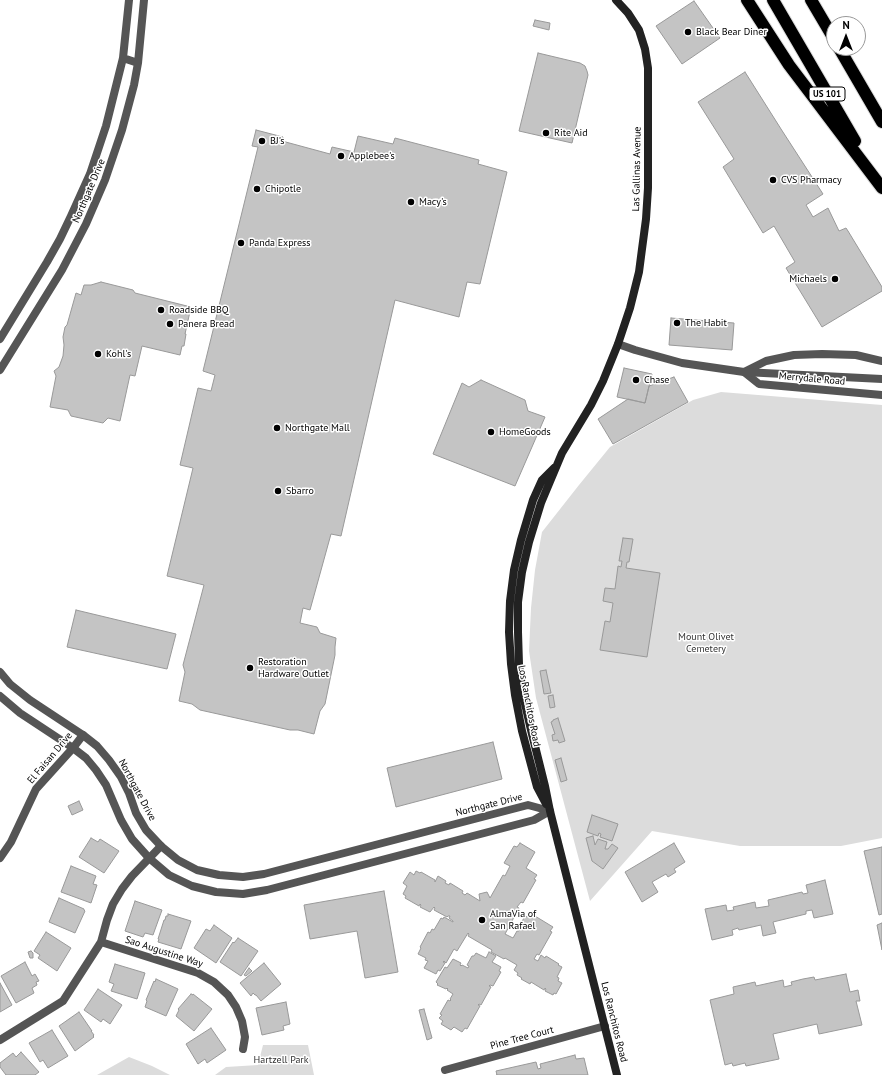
<!DOCTYPE html>
<style>
body{margin:0}
#map{position:relative;width:882px;height:1075px;overflow:hidden;background:#fff;font-family:"PT Sans",sans-serif}
canvas{display:block}
.north{position:absolute;left:826px;top:16px;width:40px;height:40px;box-sizing:border-box;background:#fff;border:1px solid #999;border-radius:50%;rotate:0deg;font-size:11px;font-weight:700;line-height:16px;text-align:center;color:#000}
.north::after{content:'';display:block;margin:auto;width:14px;height:18px;background:#000;clip-path:polygon(50% 0,100% 100%,50% 72%,0 100%)}
</style>
<div id="map">
<canvas width="882" height="1075"></canvas>
<div class="north">N</div>
</div>
<script>
const context = document.querySelector('canvas').getContext('2d');
context.lineJoin = 'round';
function fillPath(path, color) {
  context.fillStyle = color;
  context.fill(path, 'evenodd');
}
function toPath(rows) {
  const path = new Path2D();
  for (const r of rows) {
    path.moveTo(r[0], r[1]);
    for (let i = 2; i < r.length; i += 2) path.lineTo(r[i], r[i + 1]);
  }
  return path;
}
function trace(path, color, width, dash) {
  context.strokeStyle = color;
  context.lineWidth = width;
  context.lineCap = dash ? 'butt' : 'round';
  context.setLineDash(dash || []);
  context.stroke(path);
}
function drawText(font, color, halo, rows, align = 'center') {
  context.font = font + ' "PT Sans",sans-serif';
  context.lineWidth = 3;
  context.setLineDash([]);
  context.textBaseline = 'middle';
  context.strokeStyle = halo;
  context.fillStyle = color;
  for (const [text, x, y, turn = 0] of rows) {
    context.save();
    context.translate(x, y);
    context.rotate((+turn || 0) * Math.PI / 180);
    context.textAlign = isNaN(turn) ? turn : align;
    if (halo) context.strokeText(text, 0, 0);
    context.fillText(text, 0, 0);
    context.restore();
  }
}
fillPath(toPath([
 [721,392,882,405,882,838,841,846,740,846,652,831,590,901,536,698,529,651,531,608,535,570,542,532,579,485,610,447,693,400],
 [263,1045,308,1045,314,1075,215,1075,226,1067,258,1065],
 [129,1057,152,1066,170,1075,97,1075]
]), '#dcdcdc');
const building = toPath([
 [694,1,720,38,682,64,656,26,694,1],
 [535,20,550,23,549,30,533,26,535,20],
 [538,53,580,63,585,66,587,71,588,75,572,143,519,131,538,53],
 [745,72,781,129,823,194,806,205,813,217,828,208,839,231,846,228,848,231,882,287,882,291,822,327,786,268,795,262,774,226,763,233,723,167,734,159,698,102,745,72],
 [256,130,283,137,282,141,330,154,332,147,354,152,358,136,393,144,395,138,479,160,478,164,507,172,480,284,467,282,459,317,395,300,341,536,331,534,310,610,303,608,300,623,317,627,320,633,336,638,335,647,335,655,325,704,320,711,314,734,298,730,290,730,200,710,192,704,179,701,185,672,183,665,204,585,167,576,193,468,180,465,198,388,211,391,215,375,203,371,258,147,252,146,256,130],
 [101,282,133,290,135,293,191,307,185,334,186,334,184,346,182,346,180,355,142,346,135,376,130,375,120,421,108,418,103,423,71,416,68,410,50,407,56,376,54,371,59,367,63,356,64,345,63,337,65,327,67,325,76,293,81,295,84,285,91,285,101,282],
 [671,318,734,323,732,350,669,345,671,318],
 [624,368,652,374,645,403,617,397,624,368],
 [674,377,688,402,613,444,598,419,628,399,645,403,649,386,674,377],
 [481,380,525,400,528,411,545,417,515,486,433,454,462,383,469,387,481,380],
 [623,538,633,539,629,562,627,562,626,568,660,573,647,657,600,650,605,621,610,622,613,603,603,601,605,588,615,589,618,566,621,567,622,561,619,561,623,538],
 [76,610,176,634,167,669,67,647,76,610],
 [546,670,551,693,544,694,540,671,546,670],
 [553,695,555,707,550,708,548,696,553,695],
 [558,718,565,741,559,743,558,740,553,741,552,735,555,734,551,722,553,721,553,720,558,718],
 [493,742,502,779,396,807,387,768,493,742],
 [561,758,567,780,561,782,555,760,561,758],
 [79,801,83,810,72,815,68,806,79,801],
 [592,815,618,824,612,841,600,837,601,834,599,833,598,836,587,832,592,815],
 [593,836,595,845,598,839,607,842,605,849,608,849,612,844,618,848,603,869,592,861,586,838,593,836],
 [91,838,98,842,100,839,119,851,104,873,79,857,91,838],
 [520,843,535,852,526,868,537,875,534,879,536,880,523,903,521,902,517,907,519,908,505,934,513,938,517,931,519,931,520,928,519,927,525,916,527,917,530,913,553,927,550,931,552,932,539,955,537,954,534,959,538,961,541,955,545,958,546,956,559,964,558,965,562,967,557,977,559,978,558,981,562,983,556,994,554,993,553,995,545,991,546,989,545,988,544,990,531,982,530,984,521,979,522,978,517,975,518,973,514,970,517,965,505,958,504,959,491,952,492,950,468,936,469,934,468,933,457,951,454,949,446,963,444,961,443,962,445,963,440,971,438,970,436,974,424,968,428,961,425,960,426,958,418,954,421,948,420,947,428,932,430,933,432,929,434,930,441,918,443,919,444,917,453,922,453,921,449,918,450,916,448,916,447,917,434,910,435,908,434,907,430,912,420,907,421,905,420,904,419,906,405,898,406,896,403,894,407,886,403,883,410,872,414,875,416,871,420,873,421,872,435,880,435,882,438,876,446,881,445,883,449,885,450,883,463,891,462,893,465,895,467,893,480,901,479,894,487,892,490,898,503,875,505,876,510,866,504,863,514,846,517,847,520,843],
 [674,843,685,862,674,869,676,872,668,877,666,874,652,882,658,892,642,902,625,872,674,843],
 [882,847,882,914,879,915,864,851,882,847],
 [71,866,96,876,93,884,97,885,91,903,61,892,71,866],
 [825,880,833,914,814,918,812,910,806,911,806,914,773,922,776,933,763,936,761,925,739,930,738,928,732,930,733,935,712,940,705,909,726,905,727,911,734,910,733,907,755,902,756,908,769,906,768,900,802,892,803,894,808,893,806,885,825,880],
 [384,891,398,972,365,978,357,931,310,939,304,905,384,891],
 [59,898,84,909,84,910,85,911,75,933,49,922,59,898],
 [135,901,162,910,153,935,145,933,143,937,125,931,135,901],
 [168,914,191,921,181,949,158,942,159,939,158,939,164,920,165,920,166,916,168,916,168,914],
 [882,923,882,950,877,925,882,923],
 [214,925,232,938,216,963,194,948,206,929,210,931,214,925],
 [46,932,71,948,57,971,38,958,40,955,34,951,46,932],
 [238,938,258,951,241,976,220,962,233,942,234,943,238,938],
 [31,951,33,953,33,958,30,958,28,952,31,951],
 [489,952,496,956,492,962,501,967,499,971,501,972,493,986,490,985,489,986,491,987,481,1005,479,1004,478,1005,480,1006,467,1029,465,1028,462,1032,454,1027,451,1030,441,1024,443,1021,439,1018,442,1015,440,1014,448,1000,450,1001,451,1000,450,999,453,994,447,990,448,989,447,988,446,989,437,985,438,984,436,982,445,967,447,968,453,959,461,963,460,965,461,966,462,965,468,968,469,966,467,965,472,956,474,956,476,953,486,958,489,952],
 [25,962,32,976,35,974,39,981,36,982,37,985,32,988,34,993,16,1003,1,976,25,962],
 [264,963,281,984,261,1001,256,995,255,995,253,993,251,996,240,983,264,963],
 [115,964,145,973,137,999,111,991,114,984,109,982,115,964],
 [249,968,252,971,246,976,244,975,249,968],
 [846,974,850,992,858,990,860,1001,856,1001,862,1025,819,1034,817,1024,773,1034,779,1059,746,1066,745,1063,733,1066,732,1063,725,1065,710,1000,734,994,733,987,755,982,756,986,783,980,784,987,792,985,791,982,803,979,814,977,815,980,846,974],
 [156,979,178,989,166,1016,145,1007,147,1001,146,1000,154,981,155,982,156,979],
 [0,983,12,1005,0,1012,0,983],
 [98,989,122,1005,110,1024,103,1019,101,1022,84,1010,98,989],
 [191,994,193,995,193,994,212,1009,194,1031,176,1016,179,1010,178,1009,191,994],
 [286,1002,290,1024,283,1026,284,1030,262,1035,256,1008,286,1002],
 [424,1009,432,1038,427,1040,419,1010,424,1009],
 [79,1012,92,1031,91,1031,94,1035,93,1036,94,1037,75,1051,59,1026,79,1012],
 [211,1028,226,1050,207,1063,205,1059,198,1064,186,1044,211,1028],
 [52,1030,68,1056,48,1068,43,1060,40,1062,29,1043,52,1030],
 [21,1052,39,1072,35,1075,6,1075,0,1067,0,1063,13,1053,16,1057,21,1052],
 [575,1055,576,1059,584,1058,588,1075,496,1075,497,1075,496,1071,536,1062,538,1069,541,1068,540,1064,575,1055]
]);
fillPath(building, '#c4c4c4');
trace(building, '#999', 1);
const motorway = toPath([
 [747,0,789,65,882,188],
 [773,0,855,141],
 [811,0,834,39],
 [839,48,882,122]
]);
trace(motorway, '#dbdbdb', 14);
trace(toPath([
 [882,361,856,355,822,354,794,355,766,361,744,372,759,384,882,395],
 [0,858,11,842,36,789,73,748,83,735],
 [101,942,198,973,214,982,228,995,236,1007,242,1021,245,1037,243,1049],
 [0,1040,63,1001,101,942,107,920,113,904,122,889,132,876,161,846],
 [445,1070,605,1026]
]), '#555', 8);
trace(toPath([
 [123,58,138,63],
 [0,339,47,262,60,239,71,216,90,174,106,126,123,58,129,0],
 [618,344,635,350,682,363,744,372,882,379],
 [0,370,62,270,86,224,105,180,122,130,134,85,138,63,144,0],
 [0,672,10,684,30,700,83,735,97,746,109,760,121,777,129,793,136,813,146,830,161,846,178,860,197,870,219,875,243,877,264,874,528,805,550,811],
 [0,696,20,713,73,748,86,758,96,770,106,785,121,820,132,839,149,858,169,875,192,886,216,892,243,894,267,890,534,820,550,811]
]), '#555', 8);
trace(toPath([
 [616,0,628,13,639,30,645,49,648,68,648,188,646,219,642,249,639,272,630,308,618,344,603,381,591,405,562,453,541,503,529,542,522,572,518,602,518,632,519,664,523,695,531,730,545,786,550,811,617,1075],
 [546,804,537,787,522,731,515,695,511,664,509,632,510,601,514,570,521,540,533,500,542,480,554,468]
]), '#222', 8);
trace(motorway, '#000', 12);
for (const [x, y, r, color] of [
 [688,32,4,"#000"],
 [546,133,4,"#000"],
 [262,141,4,"#000"],
 [341,156,4,"#000"],
 [773,180,4,"#000"],
 [257,189,4,"#000"],
 [411,202,4,"#000"],
 [241,243,4,"#000"],
 [835,279,4,"#000"],
 [161,310,4,"#000"],
 [677,323,4,"#000"],
 [170,324,4,"#000"],
 [98,354,4,"#000"],
 [636,380,4,"#000"],
 [277,428,4,"#000"],
 [491,432,4,"#000"],
 [278,491,4,"#000"],
 [250,668,4,"#000"],
 [482,920,4,"#000"]
]) {
  const dot = new Path2D();
  dot.arc(x, y, r, 0, 2 * Math.PI);
  context.fillStyle = color;
  context.fill(dot);
  trace(dot, '#fff', 1.5);
}
for (const [x, y, w] of [
 [827,94,36]
]) {
  const box = new Path2D();
  box.roundRect(x - w / 2, y - 7, w, 14, 3);
  context.fillStyle = '#fff';
  context.fill(box);
  trace(box, '#000', 1);
}
drawText('bold 9px', '#000', null, [
 ["US 101",827,94]
]);
drawText('10px', '#000', '#fff', [
 ["Black Bear Diner",696,32],
 ["Rite Aid",554,133],
 ["BJ's",270,141],
 ["Applebee's",349,156],
 ["CVS Pharmacy",781,180],
 ["Chipotle",265,189],
 ["Macy's",419,202],
 ["Panda Express",249,243],
 ["Michaels",827,279,"right"],
 ["Roadside BBQ",169,310],
 ["The Habit",685,323],
 ["Panera Bread",178,324],
 ["Kohl's",106,354],
 ["Chase",644,380],
 ["Northgate Mall",285,428],
 ["HomeGoods",499,432],
 ["Sbarro",286,491],
 ["Restoration",258,662],
 ["Hardware Outlet",258,674],
 ["AlmaVia of",490,914],
 ["San Rafael",490,926]
], 'left');
drawText('10px', '#000', '#fff', [
 ["Las Gallinas Avenue",637,169,-89],
 ["Northgate Drive",89,191,-67],
 ["Merrydale Road",812,379,5],
 ["Los Ranchitos Road",529,706,79],
 ["El Faisan Drive",50,758,-50],
 ["Northgate Drive",137,790,62],
 ["Northgate Drive",489,805,-14],
 ["Sao Augustine Way",164,952,18],
 ["Los Ranchitos Road",614,1022,76],
 ["Pine Tree Court",522,1038,-15]
]);
drawText('10px', '#333', '#fff', [
 ["Mount Olivet",706,637],
 ["Cemetery",706,649],
 ["Hartzell Park",281,1060]
]);
</script>
